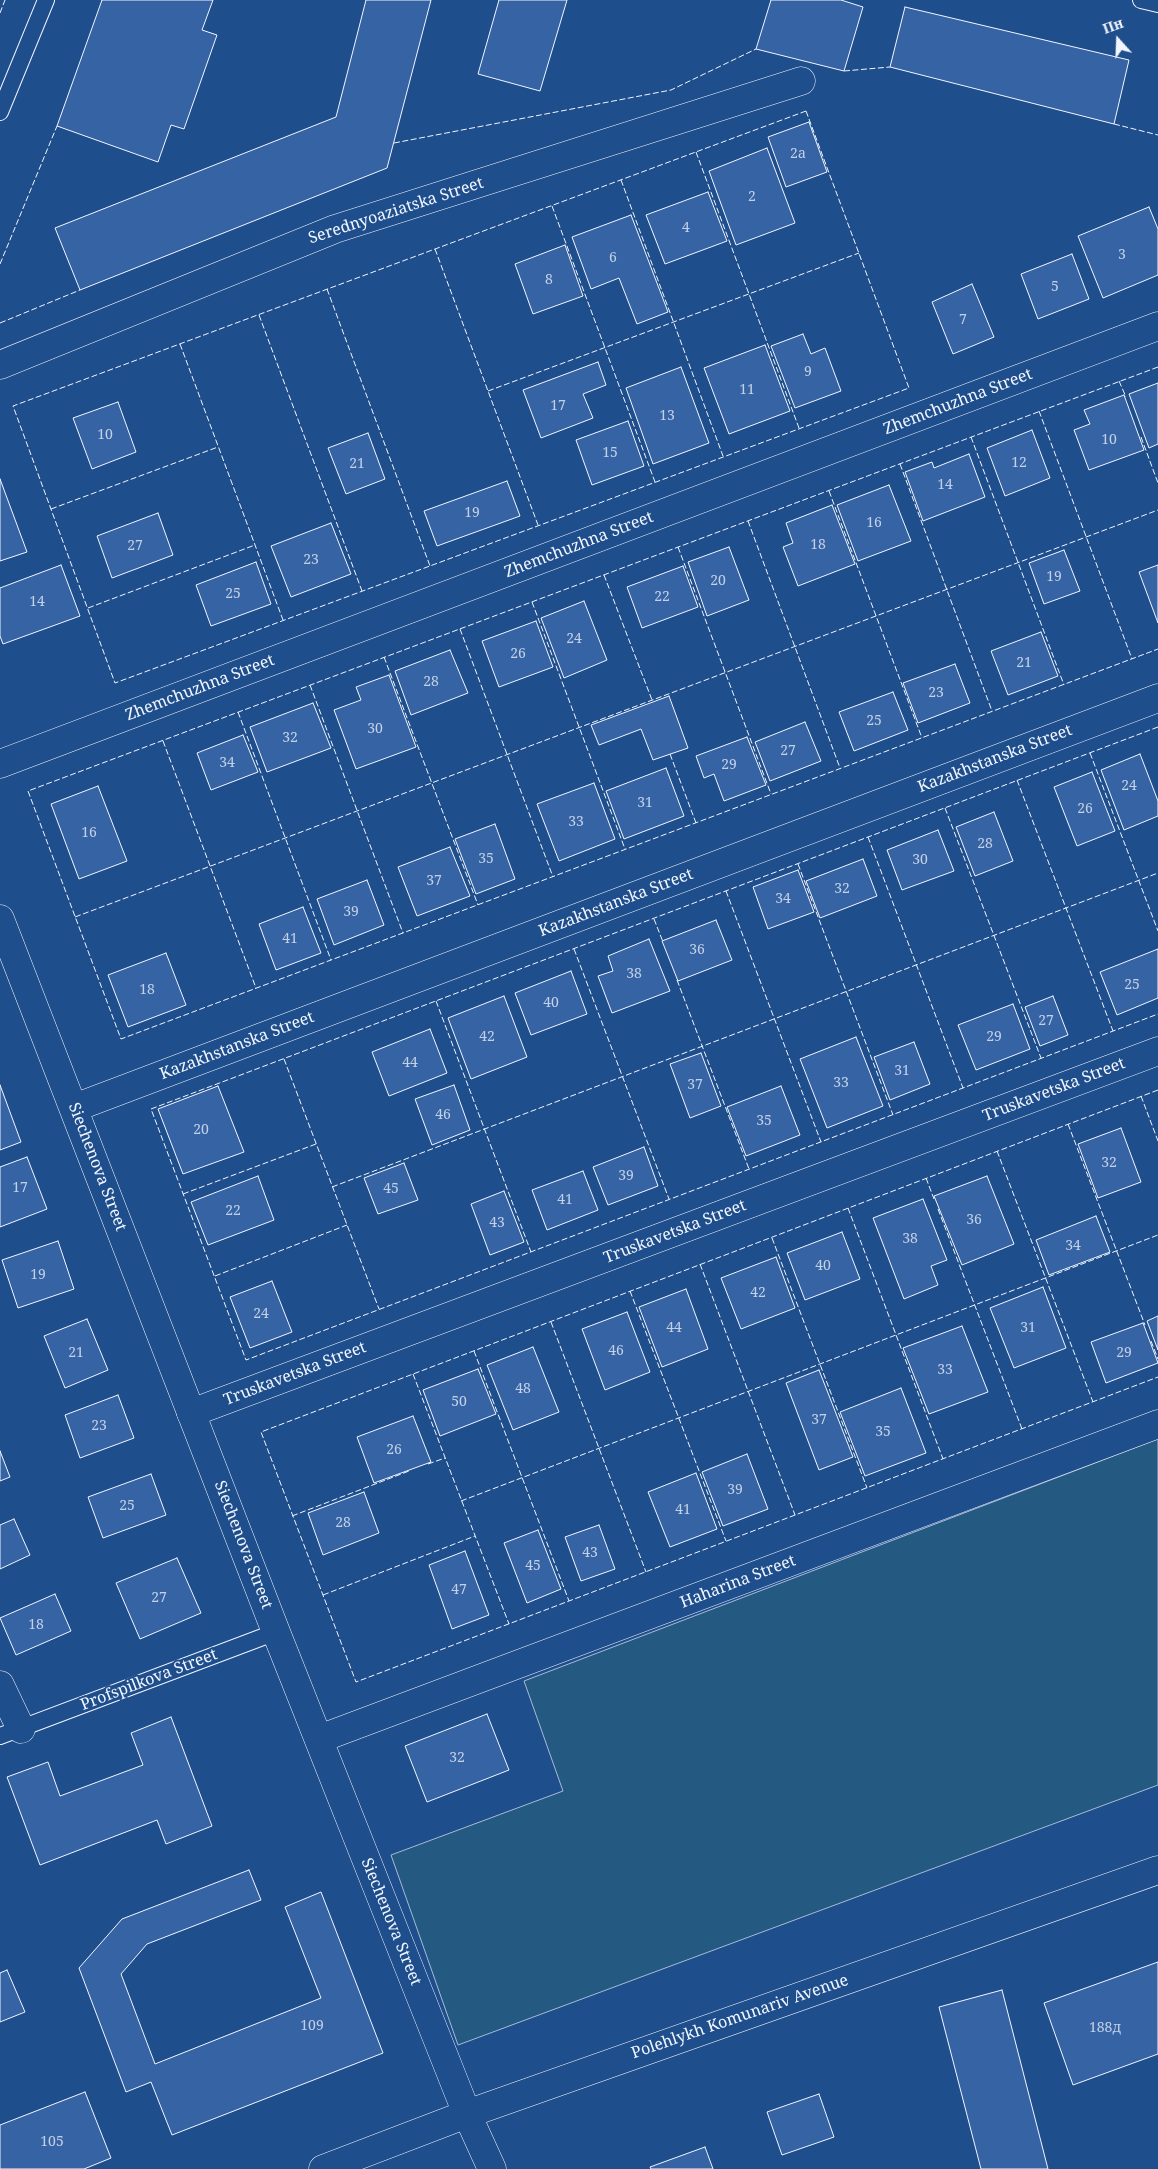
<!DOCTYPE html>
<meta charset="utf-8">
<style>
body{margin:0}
#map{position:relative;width:1158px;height:2169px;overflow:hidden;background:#1f4e8c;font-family:"Noto Serif",serif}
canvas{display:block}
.north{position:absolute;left:1093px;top:15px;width:50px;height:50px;-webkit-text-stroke:4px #1f4e8c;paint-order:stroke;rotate:340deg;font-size:14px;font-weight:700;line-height:20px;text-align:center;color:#f2f6ff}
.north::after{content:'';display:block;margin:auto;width:18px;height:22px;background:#f2f6ff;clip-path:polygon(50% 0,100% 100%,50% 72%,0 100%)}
</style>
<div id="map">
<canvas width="1158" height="2169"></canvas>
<div class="north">Пн</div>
</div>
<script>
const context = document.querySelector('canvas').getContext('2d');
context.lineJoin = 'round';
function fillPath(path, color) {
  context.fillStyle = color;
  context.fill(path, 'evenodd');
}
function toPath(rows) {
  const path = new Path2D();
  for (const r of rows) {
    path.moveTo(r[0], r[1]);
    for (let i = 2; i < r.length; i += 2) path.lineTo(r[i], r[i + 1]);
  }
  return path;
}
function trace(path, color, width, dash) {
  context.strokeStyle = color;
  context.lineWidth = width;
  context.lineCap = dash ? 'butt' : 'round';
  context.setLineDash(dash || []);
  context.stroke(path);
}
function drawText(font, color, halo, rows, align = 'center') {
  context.font = font + ' "Noto Serif",serif';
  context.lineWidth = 4;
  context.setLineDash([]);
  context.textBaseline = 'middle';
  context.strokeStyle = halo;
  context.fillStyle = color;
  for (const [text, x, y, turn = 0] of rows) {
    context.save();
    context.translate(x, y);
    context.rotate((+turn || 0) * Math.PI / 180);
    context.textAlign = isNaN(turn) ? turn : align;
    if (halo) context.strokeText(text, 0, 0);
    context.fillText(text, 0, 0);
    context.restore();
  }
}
const green = toPath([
 [1158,1439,1158,1785,458,2045,391,1855,563,1791,524,1681,1158,1439]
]);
fillPath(green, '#245a82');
trace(green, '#a8bbd7', 1);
const building = toPath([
 [102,0,213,0,202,30,217,35,184,129,171,125,158,162,57,126,102,0],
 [366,0,431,0,387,168,80,290,55,228,336,117,366,0],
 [499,0,567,0,540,91,478,74,499,0],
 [771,0,841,0,863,7,844,71,756,49,771,0],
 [905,7,1129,60,1114,124,890,67,905,7],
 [809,122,827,172,786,187,768,137,809,122],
 [767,148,795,223,736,245,709,171,767,148],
 [708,192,727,241,665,264,646,215,708,192],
 [1149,207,1158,229,1158,275,1103,298,1078,236,1149,207],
 [631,215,668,312,637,324,619,278,591,289,572,237,631,215],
 [565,245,583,296,533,314,515,264,565,245],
 [1072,254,1089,299,1038,319,1021,274,1072,254],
 [972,284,994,337,953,354,932,302,972,284],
 [803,334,811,354,825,348,841,391,795,408,771,346,803,334],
 [765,345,790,411,729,434,704,368,765,345],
 [598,362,606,385,583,394,593,418,541,438,523,390,598,362],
 [681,367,709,443,653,464,626,388,681,367],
 [1158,383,1158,444,1149,448,1129,394,1158,383],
 [1124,395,1144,450,1089,470,1074,430,1090,424,1084,410,1124,395],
 [118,402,136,452,92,469,73,418,118,402],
 [628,421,644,466,592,485,576,440,628,421],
 [1032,430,1050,478,1005,496,987,448,1032,430],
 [368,433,385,479,346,494,328,448,368,433],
 [969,454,985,497,923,521,905,472,932,462,934,468,969,454],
 [0,479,27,552,0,561,0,479],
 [507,481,520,516,437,546,424,511,507,481],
 [889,485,911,541,858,561,837,505,889,485],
 [832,505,855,564,798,586,783,547,793,543,786,523,832,505],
 [158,513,173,555,112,578,97,536,158,513],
 [331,523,351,574,291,597,271,546,331,523],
 [729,547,749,600,707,616,688,562,729,547],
 [1064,550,1080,591,1044,604,1029,563,1064,550],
 [256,562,271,604,211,626,196,585,256,562],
 [61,565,80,616,3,644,0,636,0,588,61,565],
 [1158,565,1158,623,1139,572,1158,565],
 [683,566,698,607,642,628,627,587,683,566],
 [584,601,607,660,564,678,541,618,584,601],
 [536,621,553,667,499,687,482,641,536,621],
 [1041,632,1058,676,1008,695,991,651,1041,632],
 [450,650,468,693,411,715,395,671,450,650],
 [955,664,970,703,918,723,903,683,955,664],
 [389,675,416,747,356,769,334,710,361,700,356,687,389,675],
 [893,692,908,730,854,751,839,712,893,692],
 [669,696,688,748,653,760,641,729,599,745,591,725,669,696],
 [313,703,331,748,267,772,250,727,313,703],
 [805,722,821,761,770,781,755,742,805,722],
 [243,735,258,772,211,790,197,753,243,735],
 [747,737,766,785,724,801,714,774,704,778,696,756,747,737],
 [1140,754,1158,801,1158,816,1124,830,1101,770,1140,754],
 [666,768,684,816,624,839,606,791,666,768],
 [1092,772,1115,831,1077,846,1054,787,1092,772],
 [594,783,615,839,559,861,537,804,594,783],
 [98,786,127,861,79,879,51,804,98,786],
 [994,812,1013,861,975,876,956,827,994,812],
 [495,824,515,879,476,894,455,839,495,824],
 [938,830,954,871,902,890,887,850,938,830],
 [450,847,470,896,417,916,398,867,450,847],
 [863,859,877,896,820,918,806,881,863,859],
 [798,870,814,912,768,929,753,887,798,870],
 [367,880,384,925,334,945,317,899,367,880],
 [303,907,321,953,276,970,259,924,303,907],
 [716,920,732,960,678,981,662,941,716,920],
 [649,939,670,991,612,1013,598,976,613,971,608,956,649,939],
 [1158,949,1158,998,1117,1015,1100,972,1158,949],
 [166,953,186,1005,128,1027,108,975,166,953],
 [571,971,587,1014,531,1035,515,993,571,971],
 [504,996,527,1057,471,1079,448,1018,504,996],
 [1053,996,1068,1035,1040,1046,1025,1007,1053,996],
 [1013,1004,1030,1049,976,1070,958,1025,1013,1004],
 [430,1029,447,1073,389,1096,372,1052,430,1029],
 [856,1037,883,1106,827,1128,800,1059,856,1037],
 [914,1042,930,1084,890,1100,874,1057,914,1042],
 [701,1053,721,1106,690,1118,670,1064,701,1053],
 [0,1085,21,1142,0,1150,0,1085],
 [454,1085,470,1130,432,1145,415,1099,454,1085],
 [218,1086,244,1152,183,1174,158,1109,218,1086],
 [781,1086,800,1135,746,1156,727,1107,781,1086],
 [1121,1128,1141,1182,1098,1198,1078,1144,1121,1128],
 [644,1147,658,1186,608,1205,593,1167,644,1147],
 [27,1157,47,1209,0,1227,0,1167,27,1157],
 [404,1163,418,1200,378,1214,364,1178,404,1163],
 [583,1171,598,1210,547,1230,532,1190,583,1171],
 [258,1176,274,1220,208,1245,191,1202,258,1176],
 [987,1176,1014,1244,962,1265,934,1196,987,1176],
 [504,1191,524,1242,490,1255,471,1204,504,1191],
 [923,1199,947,1260,931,1266,938,1285,904,1299,873,1218,923,1199],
 [1096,1216,1110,1252,1049,1275,1036,1240,1096,1216],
 [842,1232,860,1279,805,1300,787,1253,842,1232],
 [58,1241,74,1289,18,1308,2,1260,58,1241],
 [776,1257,795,1308,741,1329,721,1278,776,1257],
 [272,1281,292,1332,250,1348,230,1297,272,1281],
 [1043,1287,1066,1348,1014,1368,990,1308,1043,1287],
 [686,1289,708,1349,662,1367,639,1307,686,1289],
 [627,1312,650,1372,605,1390,582,1329,627,1312],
 [1158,1316,1158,1350,1147,1321,1158,1316],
 [87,1319,108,1370,65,1388,44,1336,87,1319],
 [1143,1323,1158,1363,1106,1383,1091,1342,1143,1323],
 [962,1326,988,1392,929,1414,903,1348,962,1326],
 [533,1347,559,1412,513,1430,487,1365,533,1347],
 [478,1369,496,1414,440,1436,423,1390,478,1369],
 [819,1370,853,1457,819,1470,786,1383,819,1370],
 [901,1388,926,1453,865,1476,840,1412,901,1388],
 [118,1395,134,1438,80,1458,65,1415,118,1395],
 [413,1416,431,1462,374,1483,357,1437,413,1416],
 [0,1451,10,1477,0,1481,0,1451],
 [747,1454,768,1509,723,1526,702,1472,747,1454],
 [696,1473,717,1529,670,1547,648,1492,696,1473],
 [151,1474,166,1515,103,1538,88,1497,151,1474],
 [364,1492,379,1533,323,1555,308,1513,364,1492],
 [14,1519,30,1555,0,1569,0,1525,14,1519],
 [599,1525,615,1569,581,1581,565,1537,599,1525],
 [538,1530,561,1589,527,1603,504,1543,538,1530],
 [465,1551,489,1615,452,1629,429,1565,465,1551],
 [177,1558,201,1613,140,1639,116,1583,177,1558],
 [55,1594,71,1631,16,1655,0,1618,55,1594],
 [487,1714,509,1770,427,1802,405,1746,487,1714],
 [171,1717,212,1826,166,1844,157,1820,40,1865,7,1777,48,1762,60,1796,143,1765,131,1733,171,1717],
 [249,1870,261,1900,147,1944,121,1974,155,2064,321,1998,285,1907,321,1892,383,2053,172,2135,151,2082,126,2092,79,1968,122,1919,249,1870],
 [1158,1962,1158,2054,1073,2085,1044,2003,1158,1962],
 [7,1970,25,2012,0,2022,0,1973,7,1970],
 [1002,1990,1048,2169,981,2169,939,2007,1002,1990],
 [85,2092,111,2158,84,2169,0,2169,0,2125,85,2092],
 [819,2094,834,2137,782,2155,767,2112,819,2094],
 [705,2147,713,2169,651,2169,650,2167,705,2147]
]);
fillPath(building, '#3563a3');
trace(building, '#f2f6ff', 1);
const lane = toPath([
 [1141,0,1158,4],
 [0,112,46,0],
 [0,1736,276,1632]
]);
const street = toPath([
 [0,365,335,229,801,81],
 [0,764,1158,326],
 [74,1108,1158,698],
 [191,1413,1158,1051],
 [0,1685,21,1729],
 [319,1739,1158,1424],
 [467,2114,492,2169]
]);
const secondary = toPath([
 [0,919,276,1632,467,2114]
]);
const primary = toPath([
 [323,2169,467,2114,1158,1870]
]);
trace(lane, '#f2f6ff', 18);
trace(street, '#f2f6ff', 29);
trace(secondary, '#f2f6ff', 29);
trace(primary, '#f2f6ff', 29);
trace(lane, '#1f4e8c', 16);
trace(street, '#1f4e8c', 28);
trace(secondary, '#1f4e8c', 28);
trace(primary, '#1f4e8c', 28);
trace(toPath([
 [0,13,5,0],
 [844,71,890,67],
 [806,111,909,388,115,683,13,406,806,111],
 [1114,124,1158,135],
 [394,143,671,90,756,49],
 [696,152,799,428],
 [621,180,723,456],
 [552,206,655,482],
 [435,249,538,525],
 [0,264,57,126],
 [327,289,430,566],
 [259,315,362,591],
 [0,323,80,290],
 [180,344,283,620],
 [1158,367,28,791,121,1039,1158,649],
 [1119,381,1126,397],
 [488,391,859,253],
 [1039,411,1132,659],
 [971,437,1064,685],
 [1141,437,1158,483],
 [900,464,992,711],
 [829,491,922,738],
 [51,509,218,447],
 [748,521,840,768],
 [678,547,771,794],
 [604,575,652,700],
 [532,602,625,849],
 [88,608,255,545],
 [460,629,553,877],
 [384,657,478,905],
 [310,685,403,933],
 [238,712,331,960],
 [1158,727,151,1109,246,1360,1158,1014],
 [163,741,256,988],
 [1090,753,1158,931],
 [670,754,696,823],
 [1017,780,1113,1031],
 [945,808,1041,1058],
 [868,837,963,1088],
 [798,864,893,1115],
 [726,891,821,1142],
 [75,917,1158,510],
 [654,919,663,942],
 [574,949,669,1199],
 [677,980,749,1169],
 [436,1001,531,1252],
 [284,1059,379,1309],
 [1158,1090,261,1432,356,1682,1158,1377],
 [1141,1096,1158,1141],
 [1068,1124,1145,1325],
 [997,1151,1093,1402],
 [926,1178,934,1199],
 [332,1187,1158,873],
 [183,1194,316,1144],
 [848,1208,943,1459],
 [938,1209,1022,1429],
 [772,1238,867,1488],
 [700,1264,795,1515],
 [215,1276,347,1225],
 [630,1291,726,1541],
 [551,1322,646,1572],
 [1151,1341,1158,1359],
 [474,1351,569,1601],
 [413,1374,509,1624],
 [428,1464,445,1458],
 [461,1501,1158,1235],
 [292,1516,409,1471],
 [323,1595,475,1536]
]), '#f2f6ff', 1, [6, 2.5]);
drawText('14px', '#c3d1e8', null, [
 ["2а",798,154],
 ["2",752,197],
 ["4",686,228],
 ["3",1122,255],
 ["6",613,258],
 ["8",549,280],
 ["5",1055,287],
 ["7",963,320],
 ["9",808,372],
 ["11",747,390],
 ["17",558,406],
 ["13",667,416],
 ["10",105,435],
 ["10",1109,440],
 ["15",610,453],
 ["12",1019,463],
 ["21",357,464],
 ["14",945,485],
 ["19",472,513],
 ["16",874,523],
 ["18",818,545],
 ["27",135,546],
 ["23",311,560],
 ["19",1054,577],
 ["20",718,581],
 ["25",233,594],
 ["22",662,597],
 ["14",37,602],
 ["24",574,639],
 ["26",518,654],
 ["21",1024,663],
 ["28",431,682],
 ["23",936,693],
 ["25",874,721],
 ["30",375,729],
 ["32",290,738],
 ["27",788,751],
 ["34",227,763],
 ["29",729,765],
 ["24",1129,786],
 ["31",645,803],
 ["26",1085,809],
 ["33",576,822],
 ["16",89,833],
 ["28",985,844],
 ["35",486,859],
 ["30",920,860],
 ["37",434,881],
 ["32",842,889],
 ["34",783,899],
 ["39",351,912],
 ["41",290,939],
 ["36",697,950],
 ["38",634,974],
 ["25",1132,985],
 ["18",147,990],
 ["40",551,1003],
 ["27",1046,1021],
 ["42",487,1037],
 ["29",994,1037],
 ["44",410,1063],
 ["31",902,1071],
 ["33",841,1083],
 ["37",695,1085],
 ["46",443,1115],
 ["35",764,1121],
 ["20",201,1130],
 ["32",1109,1163],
 ["39",626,1176],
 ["17",20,1188],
 ["45",391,1189],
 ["41",565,1200],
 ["22",233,1211],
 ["36",974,1220],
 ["43",497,1223],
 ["38",910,1239],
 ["34",1073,1246],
 ["40",823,1266],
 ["19",38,1275],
 ["42",758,1293],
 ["24",261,1314],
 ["44",674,1328],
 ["31",1028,1328],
 ["46",616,1351],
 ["21",76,1353],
 ["29",1124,1353],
 ["33",945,1370],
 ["48",523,1389],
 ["50",459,1402],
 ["37",819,1420],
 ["23",99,1426],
 ["35",883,1432],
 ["26",394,1450],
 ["39",735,1490],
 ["25",127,1506],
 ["41",683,1510],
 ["28",343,1523],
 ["43",590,1553],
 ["45",533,1566],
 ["47",459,1590],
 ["27",159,1598],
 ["18",36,1625],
 ["32",457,1758],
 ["109",312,2026],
 ["188д",1105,2028],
 ["105",52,2142]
]);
drawText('16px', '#f2f6ff', '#1f4e8c', [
 ["Serednyoaziatska Street",396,211,-18],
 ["Zhemchuzhna Street",958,402,-21],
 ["Zhemchuzhna Street",579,545,-21],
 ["Zhemchuzhna Street",200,688,-21],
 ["Kazakhstanska Street",995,759,-21],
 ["Kazakhstanska Street",616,903,-21],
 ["Kazakhstanska Street",237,1046,-21],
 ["Truskavetska Street",1054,1090,-21],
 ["Siechenova Street",97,1167,69],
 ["Truskavetska Street",675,1232,-21],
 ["Truskavetska Street",295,1374,-21],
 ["Siechenova Street",243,1545,69],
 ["Haharina Street",738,1582,-21],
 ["Profspilkova Street",149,1680,-21],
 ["Siechenova Street",391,1922,68],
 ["Polehlykh Komunariv Avenue",740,2017,-19]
]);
</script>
